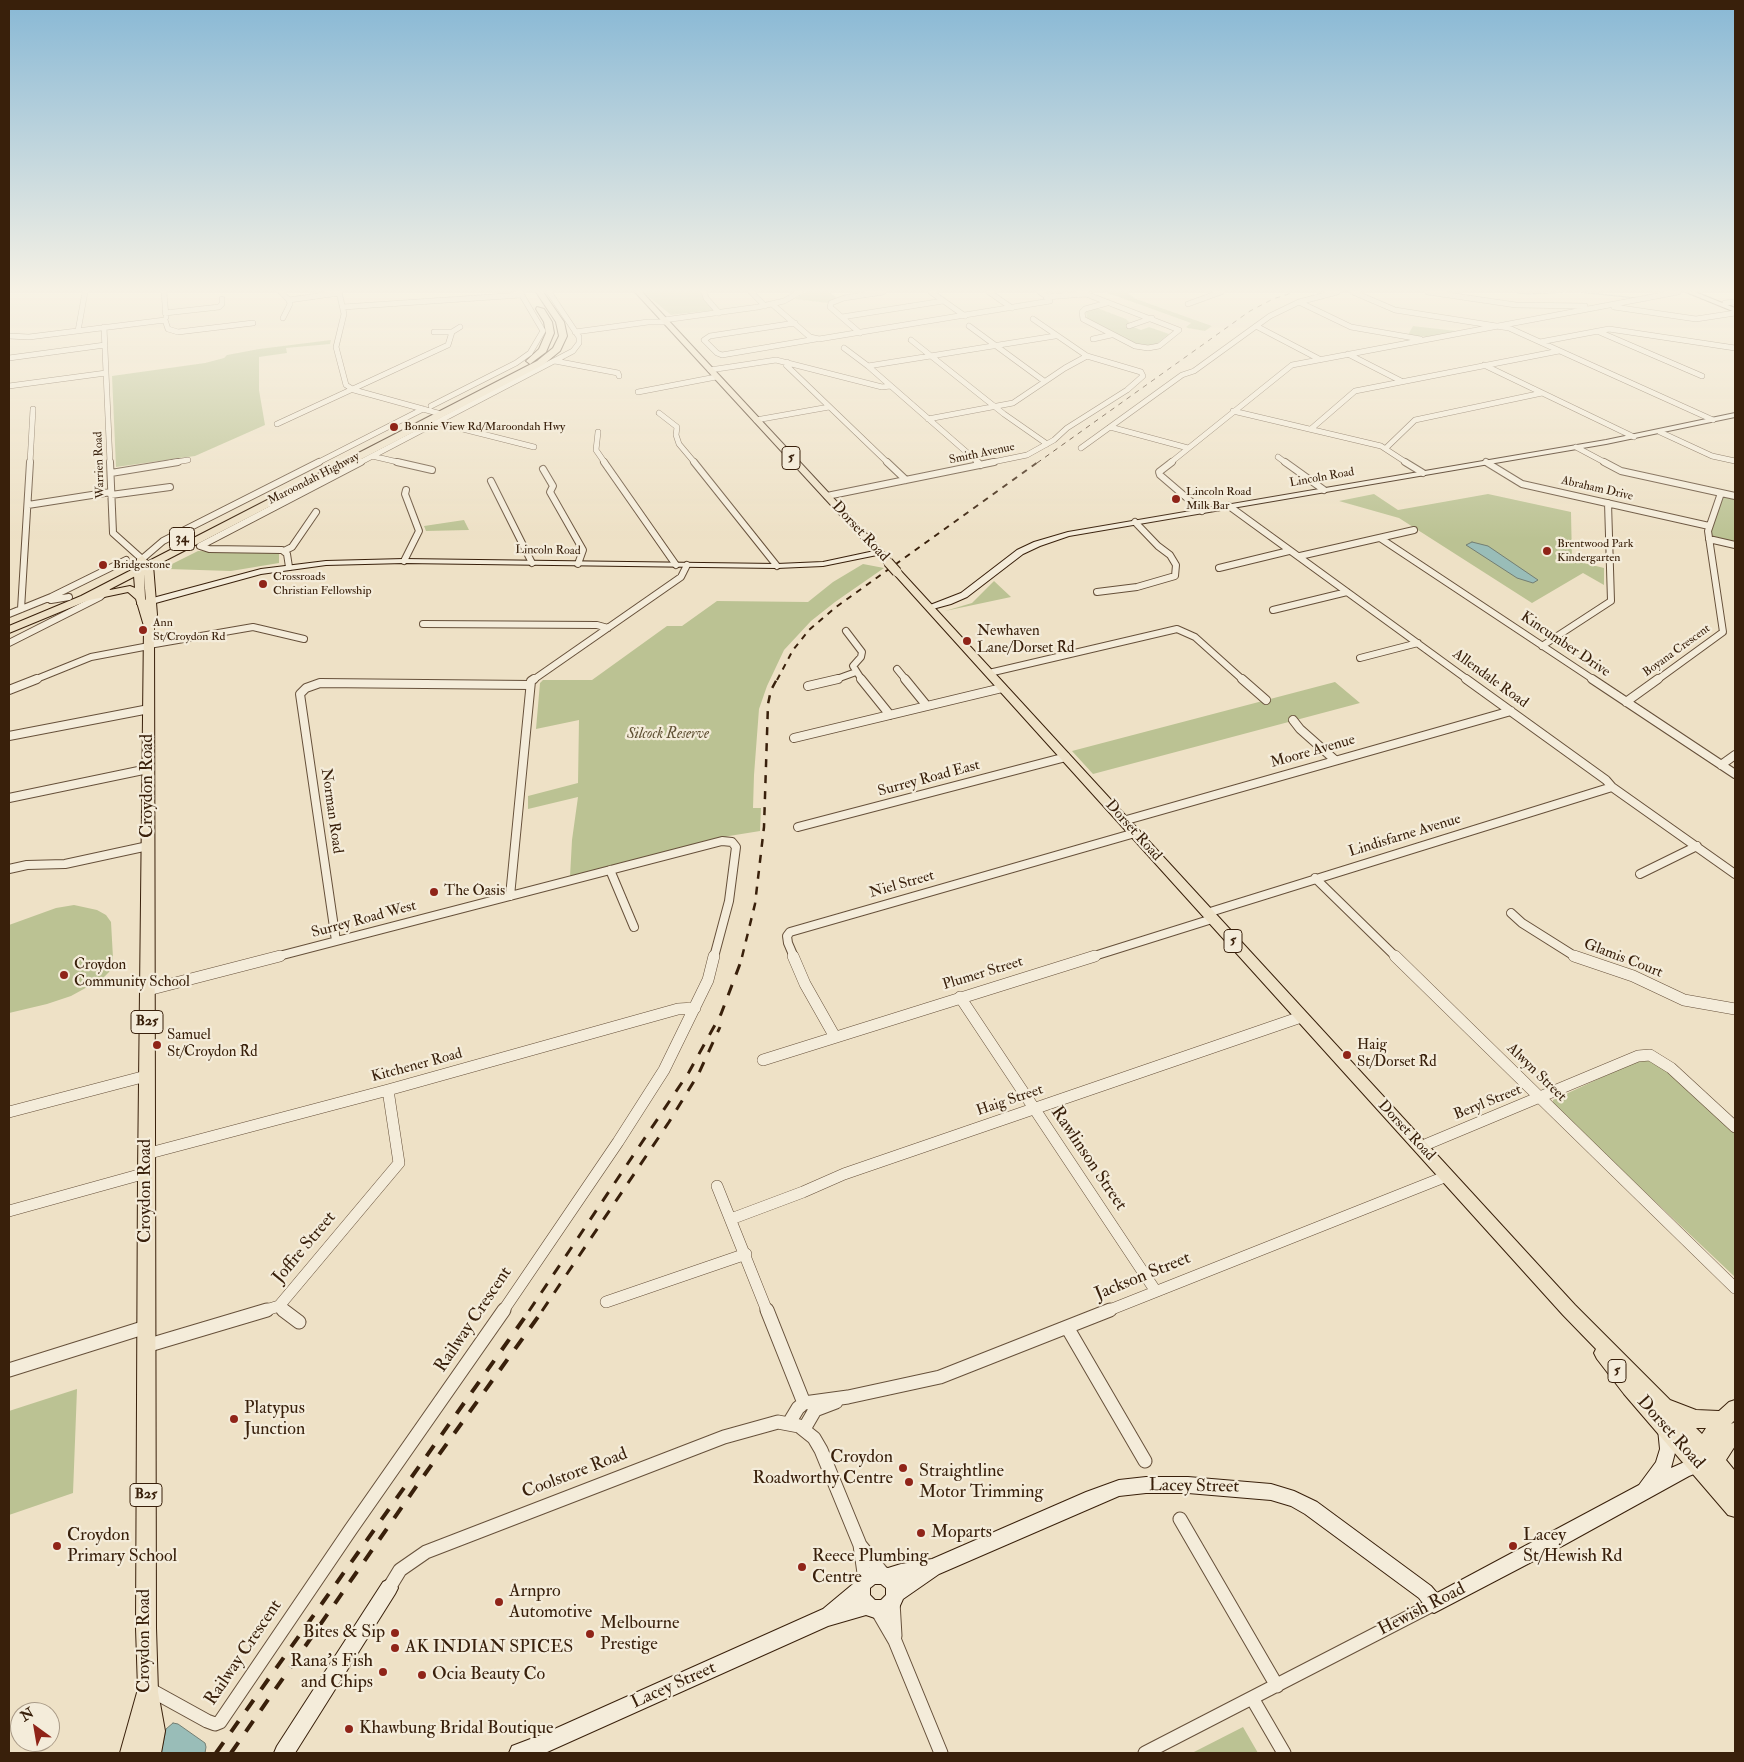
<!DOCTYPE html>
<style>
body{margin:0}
#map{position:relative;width:1744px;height:1762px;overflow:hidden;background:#eee1c6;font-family:"IM FELL Double Pica",serif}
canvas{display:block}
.frame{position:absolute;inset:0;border:10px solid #39200b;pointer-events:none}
.north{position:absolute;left:10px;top:1702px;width:50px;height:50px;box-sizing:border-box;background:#f4ecda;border:1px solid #a99a87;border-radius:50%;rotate:328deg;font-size:14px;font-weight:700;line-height:20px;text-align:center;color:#39200b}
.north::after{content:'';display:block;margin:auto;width:18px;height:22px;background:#8f2418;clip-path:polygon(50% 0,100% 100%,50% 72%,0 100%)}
</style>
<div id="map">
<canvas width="1744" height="1762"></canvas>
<div class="frame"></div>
<div class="north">N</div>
</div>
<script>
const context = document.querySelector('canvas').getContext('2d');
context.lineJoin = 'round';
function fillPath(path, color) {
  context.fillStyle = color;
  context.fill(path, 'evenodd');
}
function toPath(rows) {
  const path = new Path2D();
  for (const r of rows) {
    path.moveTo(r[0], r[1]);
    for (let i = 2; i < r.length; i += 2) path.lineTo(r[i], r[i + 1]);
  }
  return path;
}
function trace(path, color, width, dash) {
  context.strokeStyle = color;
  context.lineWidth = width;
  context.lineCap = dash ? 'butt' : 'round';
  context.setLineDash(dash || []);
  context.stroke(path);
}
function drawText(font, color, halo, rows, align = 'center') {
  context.font = font + ' "IM FELL Double Pica",serif';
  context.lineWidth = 4.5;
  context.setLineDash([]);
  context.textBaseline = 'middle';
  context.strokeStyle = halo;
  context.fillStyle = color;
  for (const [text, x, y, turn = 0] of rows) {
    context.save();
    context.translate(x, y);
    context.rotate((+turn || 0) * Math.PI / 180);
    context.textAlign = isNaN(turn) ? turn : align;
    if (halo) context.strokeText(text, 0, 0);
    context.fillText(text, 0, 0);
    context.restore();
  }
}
fillPath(toPath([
 [643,292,702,292,715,310,671,315],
 [805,292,829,292,838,299,828,303,795,299],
 [1105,292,1125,292,1136,299,1212,326,1205,331,1188,328,1186,327,1191,323],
 [1097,308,1126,319,1131,324,1128,325,1141,330,1149,327,1169,334,1154,346,1139,346,1087,319,1086,312],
 [1413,326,1456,331,1426,337,1408,335],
 [331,340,330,344,286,348,287,353,259,357,259,390,265,425,195,456,116,467,112,376,205,363,224,358,227,355,259,349],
 [1374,494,1398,510,1488,494,1571,512,1572,560,1604,568,1604,585,1583,573,1532,603,1399,518,1339,501],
 [1724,496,1735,498,1735,543,1712,538,1712,526],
 [464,520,469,530,426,531,424,526],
 [198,551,279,553,279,563,231,571,168,569,168,566],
 [863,564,884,568,835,602,811,621,784,650,767,686,759,709,754,775,753,808,761,808,760,831,729,836,570,877,572,840,578,797,528,809,528,796,578,783,579,720,536,729,540,683,543,680,592,680,667,626,682,626,717,601,808,602,833,582],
 [994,581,1011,597,945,611,972,603],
 [1335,682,1360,703,1093,774,1072,751],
 [74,905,97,910,106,915,111,922,113,958,112,969,102,979,71,996,47,1004,9,1013,9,925,56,908],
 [1637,1061,1649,1061,1662,1066,1735,1132,1735,1277,1553,1105,1553,1100],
 [77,1389,73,1493,9,1515,9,1411],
 [1243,1727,1258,1753,1192,1753]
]), '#bbc293');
const water = toPath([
 [1472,542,1488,546,1538,580,1533,583,1517,578,1466,545,1472,542],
 [173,1723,178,1724,205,1743,206,1747,205,1753,161,1753,166,1729,173,1723]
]);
fillPath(water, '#99bdb8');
trace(water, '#737e73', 1);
trace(toPath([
 [1513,292,1527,294,1566,292],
 [1579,292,1636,298]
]), '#737e73', 1);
const streetFar4 = toPath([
 [164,292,166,317],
 [281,292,289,300,339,293],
 [339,292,344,314,336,347,346,385,354,390,441,414],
 [704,292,706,298,719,313],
 [751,292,765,306],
 [931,292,965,316],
 [989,292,1012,308],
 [1353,292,1395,310,1509,328,1713,420],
 [1428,292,1516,305,1585,306],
 [1046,297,1086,294,1179,330,1159,346,1148,348,1135,346,1083,319,1082,312,1085,309,1107,303],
 [1299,302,1351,327,1420,339],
 [1725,303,1735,302],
 [772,304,810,337,819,339,1050,301,1049,298,1040,292],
 [1188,304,1221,292],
 [343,307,521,295],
 [1614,307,1696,319,1735,313],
 [165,313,219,307,222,304,222,299],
 [842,317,943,301],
 [283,318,290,304,289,300],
 [165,320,168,329,178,332,253,323],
 [664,320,758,307,784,301,800,292],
 [795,323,710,336,704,340,717,353,722,355,816,339],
 [969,326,1044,381],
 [1129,326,1152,318],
 [1256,326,1319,359],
 [104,327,110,463],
 [78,331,85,292],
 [1597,331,1702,376],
 [434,332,452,332],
 [575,332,648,322,667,322],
 [860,333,830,307,831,303,844,298,883,292],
 [9,336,29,337,165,320],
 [1093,339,1111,335],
 [911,340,1004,414,1047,444],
 [1540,342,1609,329,1735,348],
 [844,348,868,366,979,463],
 [1348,354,1401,381],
 [9,358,105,345],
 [555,361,618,373,619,376],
 [787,362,786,365,888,463],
 [1484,365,1634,437],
 [868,366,1055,336],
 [710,370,776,360,882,387,890,386],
 [9,386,106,373],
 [638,392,716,377],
 [431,406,516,363,530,353,543,331,520,292],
 [1233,411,1381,446,1407,463],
 [659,413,677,427,676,435,679,444,695,463],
 [928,419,1013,403,1065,368,1087,356],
 [756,420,829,407],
 [435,422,534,447],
 [277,424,448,345,452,332,460,327],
 [1110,427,1188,448],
 [1311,429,1355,391,1559,351],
 [598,432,596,450,605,463],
 [1660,432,1712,456,1735,461],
 [1576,447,1606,463],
 [1081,448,1182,375,1194,371,1270,316,1299,302,1337,292],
 [1386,448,1415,420,1542,393],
 [372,456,402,463],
 [1278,457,1286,463],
 [1486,462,1488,463],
 [30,463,33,409],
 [170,463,188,460],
 [317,463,423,409],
 [359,463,573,351,579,343,579,337,549,292],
 [988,463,1027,455,1054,440,1067,428,1127,390,1143,376,1141,372,1087,356,1033,319],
 [1170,463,1292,365,1678,292]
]);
const streetFar3 = toPath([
 [110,462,113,533,142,559,163,541,319,462],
 [397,462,432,470],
 [604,462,676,565],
 [694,462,777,566],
 [887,462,906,480],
 [977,462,981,465],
 [1172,462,1159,472,1160,475,1202,511],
 [1285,462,1324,490],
 [1405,462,1423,473],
 [1486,462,1522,484,1709,526],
 [1604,462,1621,471,1735,496],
 [543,469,553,486,550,492,583,550,578,564],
 [111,473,178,462],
 [491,481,532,563],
 [111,495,170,487],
 [827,496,994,462],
 [28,505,111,492],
 [1229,506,1468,680],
 [1380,538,1594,680],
 [1709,539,1735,545],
 [284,551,292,547,316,512],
 [1300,556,1414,530],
 [404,561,419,531,405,494,406,490],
 [289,567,287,554,282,550,209,549,200,546,361,462],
 [1219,568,1289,551],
 [1097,592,1137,587,1175,576,1176,565,1170,555,1158,546,1135,522],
 [51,600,69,597],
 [21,609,30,462],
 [1273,610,1347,592],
 [9,614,51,597,126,560],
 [423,624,597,625,608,628],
 [846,631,862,652,861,657,853,666,862,680],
 [9,643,100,597,107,591],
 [149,645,253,627,304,639],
 [1542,646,1611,601,1608,503],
 [1360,658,1418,643],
 [897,669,906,680],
 [989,673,1177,629,1195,637,1243,680],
 [34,680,91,657,149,646],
 [533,680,681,577,687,565],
 [834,680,856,672],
 [1657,680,1723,632,1708,531,1721,493]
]);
const streetFar2 = toPath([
 [861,679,890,715],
 [905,679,927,706],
 [1242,679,1266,700],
 [1466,679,1606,780,1612,787,1735,874],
 [1592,679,1735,774],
 [808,686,838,679],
 [9,690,37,679],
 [1626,702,1658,679],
 [1293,720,1300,729,1335,760],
 [9,736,149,709],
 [794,738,1002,688],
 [1721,765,1735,755],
 [9,798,148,769],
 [1123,821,1511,711],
 [798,827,1066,757],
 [9,869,27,865,65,864,148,846],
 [610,870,634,927],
 [1640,874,1697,846],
 [1315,878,1396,957],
 [510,896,531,681,534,679],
 [1207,913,1612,787],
 [1511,913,1522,923,1576,957],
 [336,941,300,694,306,688,320,683,530,685],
 [275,957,722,841,732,842,736,847,729,901,714,957],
 [794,957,788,943,787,936,790,932,1135,833],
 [1091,957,1212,919]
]);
const streetFar1 = toPath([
 [793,956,805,984,835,1037],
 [1395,956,1735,1288],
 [1574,956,1633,976,1684,1000,1735,1009],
 [148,990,280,956],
 [960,997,1155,1290],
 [763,1060,1095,956],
 [9,1112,146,1076],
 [1420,1147,1638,1056,1650,1055,1671,1068,1735,1127],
 [146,1154,388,1090,678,1009,695,1008],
 [717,1186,767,1311],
 [9,1211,146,1173],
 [731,1219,803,1192,844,1174,1301,1017],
 [606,1302,746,1254],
 [279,1306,285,1311],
 [263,1311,279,1306,399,1163,388,1090],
 [503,1311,618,1142,664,1070,708,980,714,956],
 [1107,1311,1447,1176]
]);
const street = toPath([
 [283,1310,299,1322],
 [767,1310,804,1403],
 [1067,1327,1145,1461],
 [146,1346,267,1310],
 [9,1370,146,1327],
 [789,1423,798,1408,804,1403,848,1397,940,1377,1110,1310],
 [804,1429,815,1410,836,1402],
 [1180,1519,1277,1686],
 [860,1545,884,1575],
 [389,1588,400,1570,426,1552,724,1437,778,1422,799,1426,814,1438,821,1450,860,1545,865,1580],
 [893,1602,895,1636],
 [877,1610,895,1641,941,1753],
 [149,1689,207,1721,215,1724,220,1722,351,1529,504,1310],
 [1252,1698,1284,1753],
 [1145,1753,1434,1604]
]);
const secondary = toPath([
 [1686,292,1695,292,1735,308,1735,312,1686,292],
 [1735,413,1735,417,1606,444,1069,536,1040,546,1023,554,967,597,951,604,929,610,925,607,961,593,1017,550,1034,542,1068,532,1606,440,1735,413],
 [879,550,883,552,882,554,823,566,777,568,404,563,326,565,261,574,141,607,137,604,138,602,261,569,326,561,404,559,777,564,823,562,879,550],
 [1666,1421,1672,1423,1674,1429,1676,1449,1671,1468,1698,1456,1704,1458,1706,1464,1704,1470,1689,1476,1564,1545,1434,1613,1428,1610,1419,1598,1305,1514,1291,1506,1271,1500,1188,1493,1146,1493,1119,1496,939,1574,903,1599,898,1610,891,1615,878,1619,866,1615,828,1626,545,1753,509,1753,512,1746,541,1735,823,1609,853,1584,858,1575,865,1569,878,1566,888,1568,901,1564,932,1559,1086,1492,1119,1480,1146,1477,1188,1477,1271,1484,1294,1491,1317,1502,1431,1586,1437,1593,1639,1485,1656,1462,1660,1449,1658,1429,1660,1423,1666,1421],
 [875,1584,881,1584,886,1588,886,1595,881,1600,875,1600,870,1595,870,1588,875,1584],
 [389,1579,395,1582,398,1588,395,1594,295,1753,274,1753,277,1746,383,1582,389,1579]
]);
const primary = toPath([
 [635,292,642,292,891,560,891,564,885,564,635,292],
 [142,556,153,565,157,615,154,626,156,1628,158,1692,165,1731,161,1753,120,1753,138,1689,136,1628,138,1173,144,626,136,599,128,592,85,601,80,598,85,595,130,586,135,588,134,576,137,559,142,556],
 [144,574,146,602,145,598,144,574],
 [897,569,900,570,1575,1305,1670,1400,1696,1410,1719,1411,1729,1402,1735,1400,1735,1420,1731,1424,1735,1422,1735,1446,1726,1460,1735,1471,1735,1517,1728,1515,1624,1394,1597,1359,1594,1353,1596,1349,1563,1315,894,574,892,572,897,569],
 [1696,1428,1706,1428,1702,1434,1696,1428]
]);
const highway = toPath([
 [536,292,543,292,564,322,567,336,560,351,543,365,89,600,9,633,9,626,81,596,537,361,553,348,559,336,556,322,536,292],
 [537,307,544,309,552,322,554,333,546,352,530,364,526,361,539,349,546,333,544,322,536,309,537,307]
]);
trace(streetFar4, '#66503a', 6);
trace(streetFar3, '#66503a', 8);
trace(streetFar2, '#66503a', 10);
trace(streetFar1, '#66503a', 12);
trace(street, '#66503a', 15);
trace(secondary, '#39200b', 2);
trace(primary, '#39200b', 2);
trace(highway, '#39200b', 2);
trace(streetFar4, '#f4ecda', 5);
trace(streetFar3, '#f4ecda', 6);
trace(streetFar2, '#f4ecda', 8);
trace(streetFar1, '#f4ecda', 11);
trace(street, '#f4ecda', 13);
fillPath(secondary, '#f4ecda');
fillPath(primary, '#eee1c6');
fillPath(highway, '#eee1c6');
trace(toPath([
 [1037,463,1250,311,1273,299,1295,292]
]), '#39200b', 1, [5, 5]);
trace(toPath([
 [777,680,793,650,809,630,836,607,1038,462]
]), '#39200b', 2, [6, 6]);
trace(toPath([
 [742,957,755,904,764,827,768,704,771,690,777,679]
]), '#39200b', 2.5, [8, 8]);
trace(toPath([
 [529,1311,689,1072,721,1014,743,956],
 [542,1311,669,1122,699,1073,720,1027]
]), '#39200b', 3, [11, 11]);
trace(toPath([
 [216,1753,530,1310],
 [231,1753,420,1481,543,1310]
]), '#39200b', 4, [13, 13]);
const primaryBridge = toPath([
 [888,562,897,572]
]);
trace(primaryBridge, '#39200b', 11, []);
trace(primaryBridge, '#eee1c6', 9);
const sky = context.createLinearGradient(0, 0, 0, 539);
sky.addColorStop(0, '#88b8d5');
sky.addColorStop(0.54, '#f7f2e5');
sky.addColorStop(1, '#f7f2e500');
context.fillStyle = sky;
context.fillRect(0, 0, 1744, 539);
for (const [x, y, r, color] of [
 [394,427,5,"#8f2418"],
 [1176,499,5,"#8f2418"],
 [1547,551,5,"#8f2418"],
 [103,565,5,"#8f2418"],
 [263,584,5,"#8f2418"],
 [143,630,5,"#8f2418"],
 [967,641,5,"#8f2418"],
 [434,892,5,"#8f2418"],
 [64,975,5,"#8f2418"],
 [157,1045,5,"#8f2418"],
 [1347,1055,5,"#8f2418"],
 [234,1419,5,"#8f2418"],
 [903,1468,5,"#8f2418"],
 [909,1482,5,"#8f2418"],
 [921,1533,5,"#8f2418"],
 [57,1546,5,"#8f2418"],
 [1513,1546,5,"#8f2418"],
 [802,1567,5,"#8f2418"],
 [499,1602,5,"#8f2418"],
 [395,1633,5,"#8f2418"],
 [590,1634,5,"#8f2418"],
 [395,1648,5,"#8f2418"],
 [383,1672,5,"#8f2418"],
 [422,1675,5,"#8f2418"],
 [349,1729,5,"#8f2418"]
]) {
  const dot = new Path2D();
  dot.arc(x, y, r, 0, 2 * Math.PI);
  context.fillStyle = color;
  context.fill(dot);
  trace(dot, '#f4ecda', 2);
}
drawText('12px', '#39200b', '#f4ecda', [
 ["Bonnie View Rd/Maroondah Hwy",404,427],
 ["Lincoln Road",1186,492],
 ["Milk Bar",1186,506],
 ["Brentwood Park",1557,544],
 ["Kindergarten",1557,558],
 ["Bridgestone",113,565],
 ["Crossroads",273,577],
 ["Christian Fellowship",273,591],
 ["Ann",153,623],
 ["St/Croydon Rd",153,637]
], 'left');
drawText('12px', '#39200b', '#f4ecda', [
 ["Smith Avenue",982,454,-12],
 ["Warrien Road",100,465,-92],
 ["Lincoln Road",1322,478,-10],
 ["Maroondah Highway",314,479,-27],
 ["Abraham Drive",1597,489,13],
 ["Lincoln Road",548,551,1],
 ["Boyana Crescent",1677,651,-36]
]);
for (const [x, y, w] of [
 [791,458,18],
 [182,539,25],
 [1233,941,18],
 [147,1022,32],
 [1617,1371,18],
 [146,1495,32]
]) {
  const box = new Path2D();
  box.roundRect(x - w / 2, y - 11.5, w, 23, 4);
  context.fillStyle = '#f4ecda';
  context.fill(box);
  trace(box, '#39200b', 1);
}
drawText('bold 14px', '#39200b', null, [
 ["5",791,458],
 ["34",182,539],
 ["5",1233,941],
 ["B25",147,1022],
 ["5",1617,1371],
 ["B25",146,1495]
]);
drawText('15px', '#39200b', '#f4ecda', [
 ["Dorset Road",860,532,47],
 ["Kincumber Drive",1565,645,34],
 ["Allendale Road",1490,679,36],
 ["Moore Avenue",1313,752,-16],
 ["Surrey Road East",929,779,-15],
 ["Norman Road",331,811,82],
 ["Dorset Road",1133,831,48],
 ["Lindisfarne Avenue",1405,836,-17],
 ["Niel Street",902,885,-16],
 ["Surrey Road West",364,920,-15],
 ["Glamis Court",1623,959,21],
 ["Plumer Street",983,974,-17],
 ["Kitchener Road",417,1066,-15],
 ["Alwyn Street",1536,1073,44],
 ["Haig Street",1010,1101,-19],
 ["Beryl Street",1488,1103,-22],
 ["Dorset Road",1406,1131,47]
]);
drawText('15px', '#39200b', '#f4ecda', [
 ["Newhaven",977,632],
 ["Lane/Dorset Rd",977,649],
 ["The Oasis",444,892],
 ["Croydon",74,966],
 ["Community School",74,983],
 ["Samuel",167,1036],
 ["St/Croydon Rd",167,1053],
 ["Haig",1357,1046],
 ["St/Dorset Rd",1357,1063]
], 'left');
drawText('italic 15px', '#605134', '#f4ecda', [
 ["Silcock Reserve",668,735]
]);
drawText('18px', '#39200b', '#f4ecda', [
 ["Croydon Road",148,786,-90],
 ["Rawlinson Street",1088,1159,56],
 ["Croydon Road",146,1191,-90],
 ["Joffre Street",305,1248,-50],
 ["Jackson Street",1143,1277,-22],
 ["Railway Crescent",474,1320,-56],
 ["Dorset Road",1670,1433,48],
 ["Coolstore Road",575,1474,-21],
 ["Lacey Street",1194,1487,1],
 ["Hewish Road",1422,1610,-27],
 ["Croydon Road",145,1641,-90],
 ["Railway Crescent",244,1653,-56],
 ["Lacey Street",674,1686,-24]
]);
drawText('18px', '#39200b', '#f4ecda', [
 ["Platypus",244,1409],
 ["Junction",244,1430],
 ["Croydon",893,1458,"right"],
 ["Roadworthy Centre",893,1479,"right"],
 ["Straightline",919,1472],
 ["Motor Trimming",919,1493],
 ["Moparts",931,1533],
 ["Croydon",67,1536],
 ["Primary School",67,1557],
 ["Lacey",1523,1536],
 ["St/Hewish Rd",1523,1557],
 ["Reece Plumbing",812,1557],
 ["Centre",812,1578],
 ["Arnpro",509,1592],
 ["Automotive",509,1613],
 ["Melbourne",600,1624],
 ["Prestige",600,1645],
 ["Bites & Sip",385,1633,"right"],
 ["AK INDIAN SPICES",405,1648],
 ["Rana's Fish",373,1662,"right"],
 ["and Chips",373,1683,"right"],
 ["Ocia Beauty Co",432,1675],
 ["Khawbung Bridal Boutique",359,1729]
], 'left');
</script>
